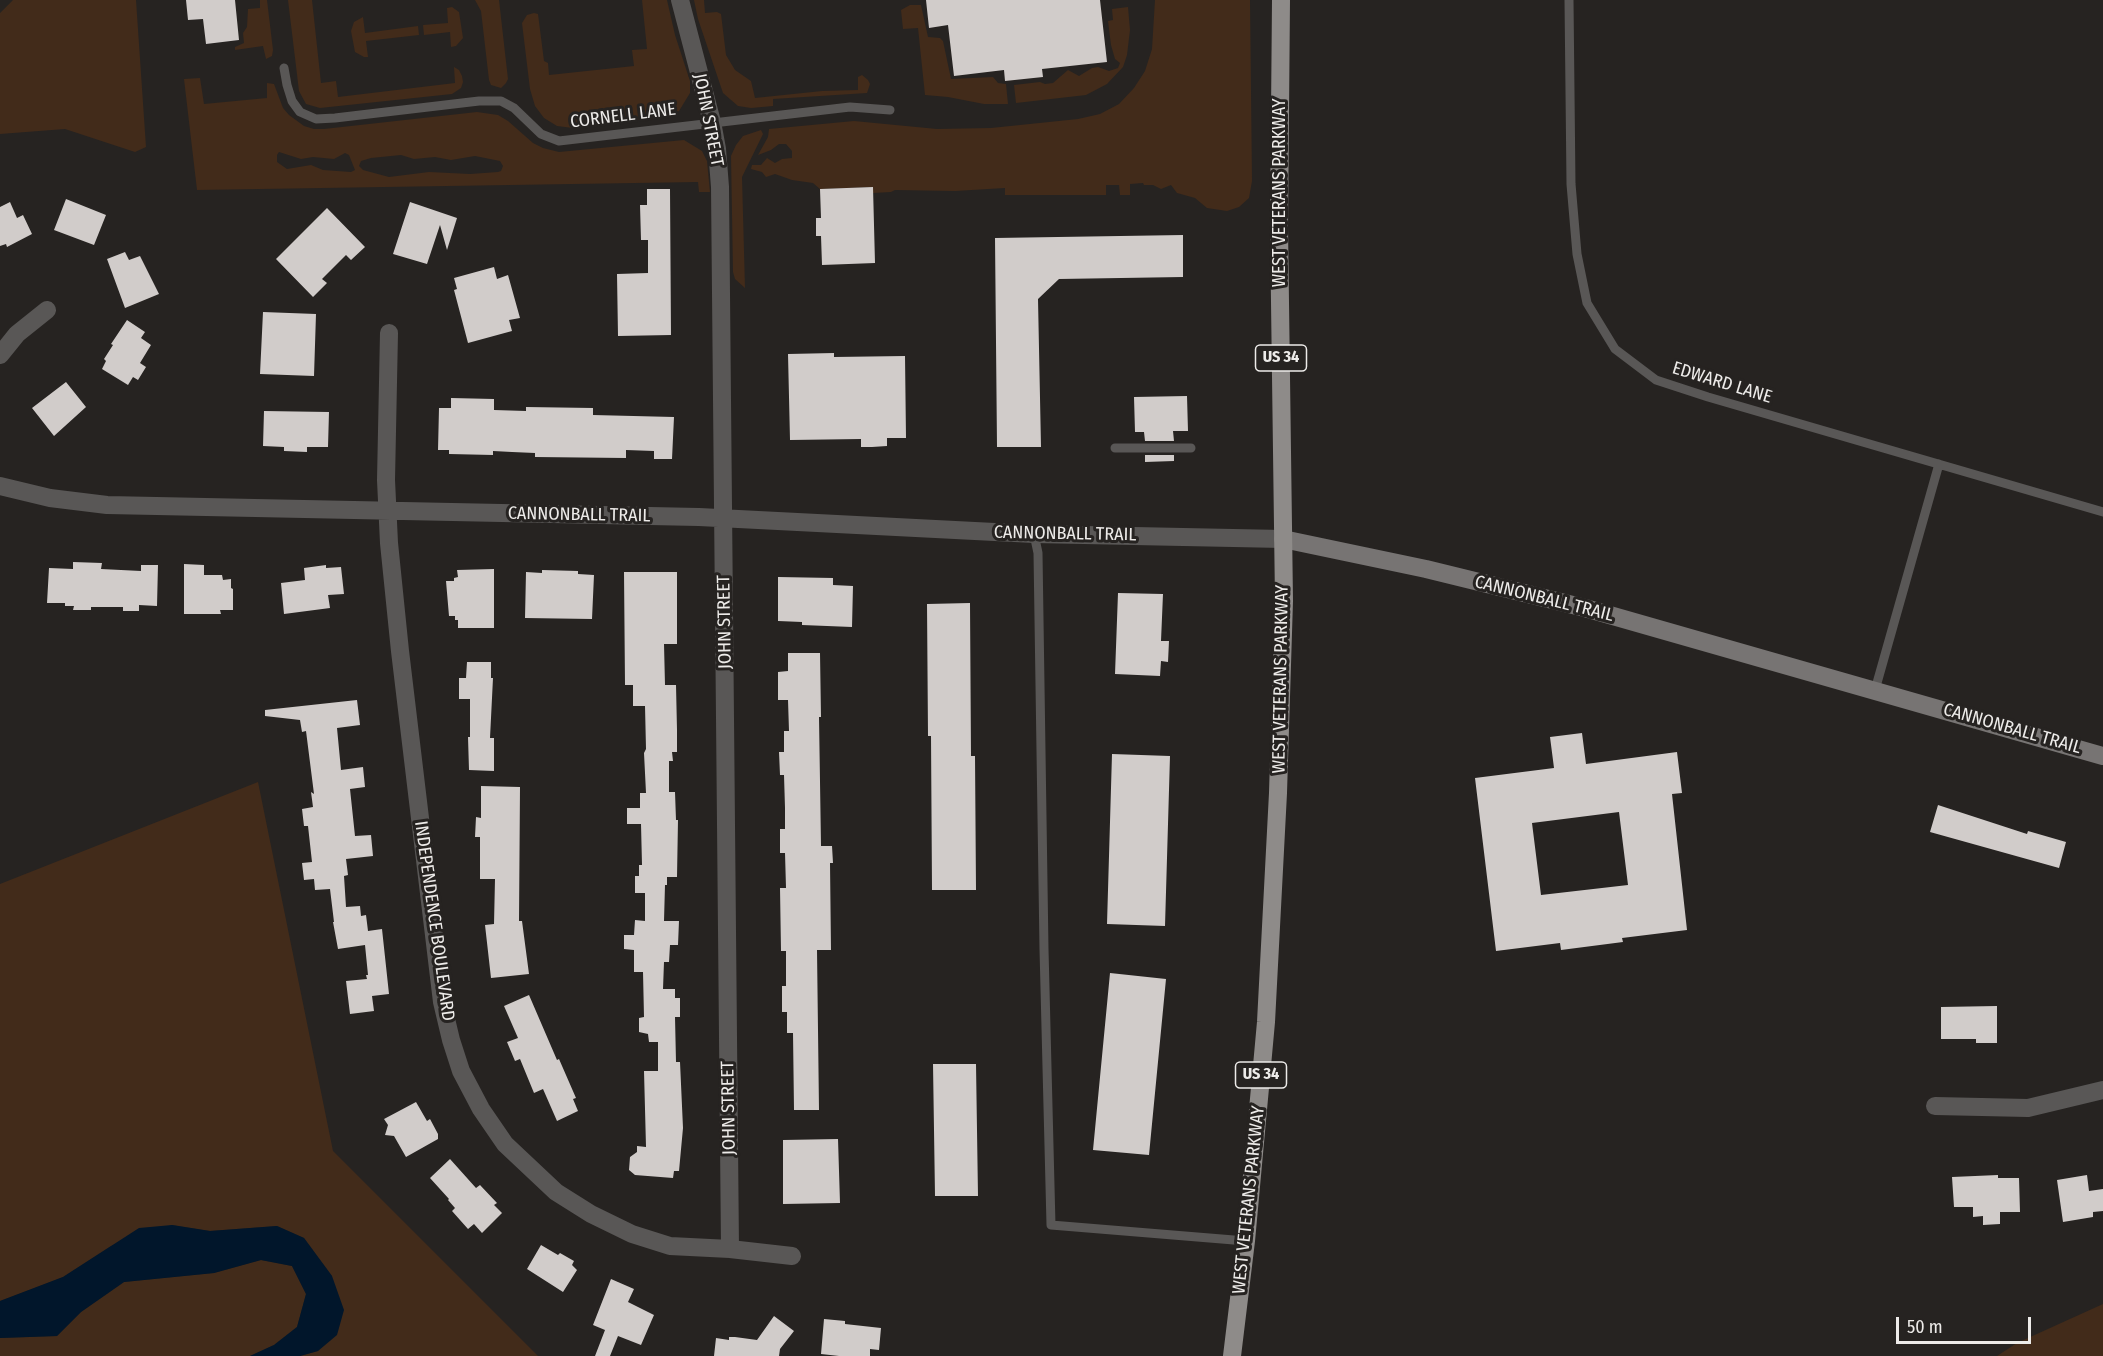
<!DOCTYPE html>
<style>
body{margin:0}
#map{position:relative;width:2103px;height:1356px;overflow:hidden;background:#262321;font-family:"Fira Sans Condensed",sans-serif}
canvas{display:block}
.scale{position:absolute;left:1896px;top:1317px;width:135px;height:27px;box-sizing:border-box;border:3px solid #edebe9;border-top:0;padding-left:8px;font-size:18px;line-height:21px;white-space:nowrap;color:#edebe9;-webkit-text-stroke:4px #262321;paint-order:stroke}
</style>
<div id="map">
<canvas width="2103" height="1356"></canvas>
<div class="scale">50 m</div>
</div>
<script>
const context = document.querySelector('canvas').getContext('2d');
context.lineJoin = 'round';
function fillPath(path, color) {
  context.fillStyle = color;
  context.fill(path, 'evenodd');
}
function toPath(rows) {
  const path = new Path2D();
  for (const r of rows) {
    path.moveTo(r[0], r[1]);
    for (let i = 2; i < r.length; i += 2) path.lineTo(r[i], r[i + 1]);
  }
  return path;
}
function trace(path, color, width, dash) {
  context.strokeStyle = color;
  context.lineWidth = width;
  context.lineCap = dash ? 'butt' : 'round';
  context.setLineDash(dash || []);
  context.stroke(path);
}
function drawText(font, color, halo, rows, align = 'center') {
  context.font = font + ' "Fira Sans Condensed",sans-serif';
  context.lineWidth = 6;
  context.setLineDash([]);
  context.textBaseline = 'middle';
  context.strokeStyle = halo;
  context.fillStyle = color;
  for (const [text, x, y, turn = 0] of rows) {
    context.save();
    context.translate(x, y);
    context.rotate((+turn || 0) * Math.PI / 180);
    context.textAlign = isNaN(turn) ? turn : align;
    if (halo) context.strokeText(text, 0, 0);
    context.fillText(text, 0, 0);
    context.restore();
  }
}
fillPath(toPath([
 [13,0,136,0,146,147,135,152,65,129,0,134,0,13],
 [260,0,267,0,273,50,272,56,266,59,263,46,235,50,235,47,244,43,243,33,247,27,248,9,260,8],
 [288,0,312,0,321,83,336,81,338,97,455,83,454,67,459,70,462,76,463,82,461,88,452,94,320,108,306,104,299,91],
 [475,0,499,0,508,79,506,83,501,88,491,85,489,80,481,11],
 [642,0,667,0,675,35,690,81,690,93,679,111,669,116,573,128,557,126,544,118,535,106,530,89,522,23,527,15,534,13,538,14,544,61,548,63,549,75,634,66,632,50,647,49],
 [694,0,704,0,705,13,717,12,721,14,726,55,735,70,751,81,755,98,822,91,858,90,858,77,862,75,868,80,870,84,867,93,773,99,773,106,751,108,738,106,723,93,698,19],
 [1155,0,1250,0,1252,181,1249,198,1239,207,1227,211,1207,208,1195,198,1177,193,1171,185,1161,189,1153,185,1144,185,1143,183,1130,184,1130,195,1120,195,1119,185,1106,185,1106,195,1005,195,1005,188,955,191,895,190,891,192,873,193,873,187,820,189,813,183,792,180,775,174,766,177,762,172,751,169,752,165,761,165,767,158,775,163,782,159,792,158,792,151,786,144,779,144,771,150,758,155,768,137,769,129,854,121,937,129,991,128,1078,119,1100,114,1119,104,1134,88,1145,71,1152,49],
 [910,5,921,5,928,37,940,38,943,41,951,79,993,77,998,83,1006,84,1008,104,984,104,948,97,925,95,918,28,903,29,901,10],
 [452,7,459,12,463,38,456,46,451,47,450,32,424,35,423,25,448,23,447,8],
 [1128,7,1130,30,1127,55,1123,67,1107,84,1086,95,1016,103,1014,85,1040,82,1045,84,1053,83,1068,70,1079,76,1092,68,1098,67,1109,71,1118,68,1120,63,1115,59,1111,45,1108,21,1113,20,1112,9],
 [363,17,365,33,418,26,419,35,366,41,368,57,364,57,355,52,351,31,354,22],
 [200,78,204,104,267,98,267,83,274,84,283,108,289,115,304,126,314,129,324,129,477,112,498,115,508,121,533,143,543,148,559,152,684,140,702,151,707,161,710,192,699,192,698,182,197,190,184,79],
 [279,152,301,159,313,157,334,159,345,153,349,155,355,170,351,172,323,170,311,165,287,169,277,162,277,155],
 [401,155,414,159,435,157,451,160,475,156,500,161,503,166,501,171,498,172,470,174,429,172,389,177,363,170,359,166,361,161,371,158],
 [761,130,763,134,742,177,745,288,735,279,733,272,731,156,736,145,743,136],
 [258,782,333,1151,538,1356,300,1356,318,1351,332,1276,304,1238,277,1226,210,1231,172,1225,111,1246,63,1277,0,1301,0,884],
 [261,1260,292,1266,306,1294,297,1327,274,1345,250,1356,0,1356,0,1338,57,1336,81,1312,124,1282,214,1273],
 [2103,1304,2103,1356,1997,1356,2017,1343]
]), '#422b1a');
fillPath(toPath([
 [172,1225,210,1231,277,1226,304,1238,332,1276,344,1310,337,1335,318,1351,300,1356,250,1356,274,1345,297,1327,306,1294,292,1266,261,1260,214,1273,124,1282,81,1312,57,1336,0,1338,0,1301,63,1277,139,1228]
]), '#01162b');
fillPath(toPath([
 [186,0,235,0,239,40,206,44,203,19,188,20],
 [926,0,1100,0,1107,62,1042,69,1043,77,1005,81,1004,70,954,76,948,25,929,28],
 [873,187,875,263,822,265,821,236,816,236,816,218,821,218,820,189],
 [647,189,670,189,671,335,618,336,617,274,648,273,648,240,641,240,640,205,647,205],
 [66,199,106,215,94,245,54,230],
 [10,202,17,218,23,215,32,234,7,247,6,244,0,246,0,207],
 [410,202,457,218,447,250,440,225,427,264,393,254],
 [327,208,365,247,351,260,346,255,322,279,327,283,313,297,276,259],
 [1183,235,1183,277,1059,279,1038,299,1041,447,997,447,995,238],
 [125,252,129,260,140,256,159,294,125,308,107,259],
 [494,267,497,279,508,275,520,318,509,320,512,331,468,343,454,290,457,289,454,278],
 [263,312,316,314,314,376,260,374],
 [127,320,145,332,141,338,151,345,140,363,146,367,138,380,133,377,128,385,102,369,106,361,104,359,113,345,111,344],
 [834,353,834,357,905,356,906,438,887,438,887,446,872,447,861,447,861,439,790,440,788,354],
 [66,382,86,407,54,436,32,408],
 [1187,396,1188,431,1173,431,1174,441,1145,441,1144,432,1135,432,1134,397],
 [451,398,494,399,494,410,526,411,526,407,593,408,593,415,674,417,672,459,654,459,654,451,626,450,626,458,535,457,535,453,512,452,493,451,493,455,449,454,449,450,438,450,439,408,451,408],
 [264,411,329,412,328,447,307,447,307,452,284,451,284,447,263,446],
 [1145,455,1174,455,1174,461,1145,462],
 [73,562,102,563,101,569,141,571,141,565,158,565,157,606,139,605,139,611,123,611,123,607,91,607,91,610,73,610,74,606,65,606,65,603,47,603,49,568,73,569],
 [184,564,204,565,204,575,222,575,223,580,231,579,231,588,233,589,233,610,220,610,221,614,184,614],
 [326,565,326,568,341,567,344,594,328,595,330,608,284,614,281,583,305,580,304,568],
 [494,569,494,628,458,628,458,620,455,620,455,616,449,616,446,581,454,581,454,578,458,577,457,570],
 [542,570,578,571,578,574,594,575,592,619,525,618,526,572,542,573],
 [624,572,677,572,677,644,664,644,665,685,676,685,677,730,677,752,672,752,673,761,669,761,669,792,675,792,676,820,678,820,677,877,667,877,667,885,665,885,664,921,679,921,678,945,670,945,669,962,664,962,663,989,675,989,675,998,680,998,680,1017,675,1017,676,1062,680,1062,683,1128,679,1171,674,1171,673,1178,635,1175,629,1170,630,1157,637,1152,637,1146,646,1147,644,1071,658,1071,658,1042,649,1042,648,1034,639,1032,639,1018,644,1017,643,972,634,972,634,950,624,949,624,935,634,935,635,920,645,921,645,893,635,893,635,876,639,876,639,865,642,865,641,824,627,824,627,808,640,808,640,793,646,793,644,753,646,749,645,706,633,706,633,685,625,685],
 [778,577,833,578,833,585,853,586,852,627,802,625,802,622,778,621],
 [1118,593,1163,594,1161,641,1169,641,1168,662,1161,661,1160,676,1115,674],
 [970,603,971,756,975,756,976,890,932,890,931,736,928,736,927,604],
 [788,653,820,653,821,717,819,717,821,846,832,846,833,863,830,863,831,950,817,950,819,1110,794,1110,793,1033,787,1033,787,1012,782,1012,782,986,786,986,786,951,781,951,780,888,786,888,785,853,780,853,780,829,785,829,785,808,784,775,780,775,779,752,784,752,784,731,789,731,788,700,778,700,778,672,788,671],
 [467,662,491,662,491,678,493,678,490,738,494,738,494,771,469,770,468,737,470,737,470,699,459,699,459,678,466,678],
 [357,700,360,725,337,728,341,770,363,767,365,787,350,789,355,836,371,835,373,856,346,859,348,875,344,876,346,907,360,906,361,916,366,915,368,931,382,929,389,994,372,996,374,1011,350,1014,346,981,367,979,366,975,368,975,365,945,338,949,333,922,334,922,330,889,315,890,314,879,304,880,302,863,312,862,308,826,304,826,302,809,313,807,311,792,314,794,306,731,302,732,300,720,265,716,265,710],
 [1582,733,1586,764,1677,752,1682,793,1672,794,1687,930,1622,938,1623,942,1561,950,1560,943,1496,951,1475,778,1554,768,1550,737],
 [1619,812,1628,885,1541,895,1532,823],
 [1112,754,1170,756,1165,926,1107,924],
 [481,786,520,787,519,921,522,921,529,974,491,978,485,925,494,924,495,879,480,879,480,837,475,837,476,817,481,818],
 [1938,805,2027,834,2028,831,2066,842,2059,868,1930,832],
 [1110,973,1166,979,1149,1155,1093,1150],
 [529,995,557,1060,559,1059,576,1098,573,1099,578,1111,557,1121,543,1089,534,1093,520,1059,515,1061,507,1042,518,1038,504,1006],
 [1997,1006,1997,1043,1976,1043,1976,1039,1941,1039,1941,1007],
 [933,1064,976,1064,978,1196,935,1196],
 [416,1102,427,1121,430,1119,438,1134,438,1139,406,1157,394,1136,385,1135,388,1125,384,1119],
 [838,1139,840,1203,783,1204,783,1140],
 [450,1159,476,1188,480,1185,497,1203,494,1205,502,1213,482,1233,474,1224,468,1229,452,1211,455,1208,448,1200,449,1199,430,1178],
 [1998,1175,1998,1178,2019,1178,2020,1212,2000,1212,2000,1224,1983,1225,1983,1216,1973,1217,1973,1207,1954,1207,1952,1177],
 [2087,1175,2089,1191,2103,1189,2103,1211,2093,1212,2093,1217,2063,1222,2057,1180],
 [541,1245,558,1255,560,1253,574,1261,572,1265,577,1270,563,1292,527,1269],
 [611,1279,634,1289,628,1302,654,1315,641,1345,618,1336,610,1356,595,1356,605,1330,593,1325],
 [774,1316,794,1331,780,1349,779,1356,714,1356,716,1338,729,1340,729,1337,735,1337,757,1340],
 [824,1319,845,1321,845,1324,881,1328,879,1350,870,1349,870,1356,839,1356,821,1354]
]), '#d1ccca');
trace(toPath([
 [1569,0,1571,184,1577,254,1587,303,1615,349,1656,380,1708,397,2103,512],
 [284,68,287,85,292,101,300,112,316,119,335,118,479,101,501,101,514,108,541,134,559,141,850,107,890,110],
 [1115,448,1191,448],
 [1034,534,1038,553,1044,949,1051,1225,1246,1241],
 [1875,690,1939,464]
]), '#595756', 9);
trace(toPath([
 [680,0,712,122,717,149,720,187,730,1249],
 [389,333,386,480,389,543,400,651,442,1002,451,1040,461,1071,481,1109,505,1144,556,1192,591,1214,632,1234,670,1246,730,1249,792,1256],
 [0,355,17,334,47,310],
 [0,486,50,498,107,505,699,517,1034,534,1283,539],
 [1935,1106,2028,1108,2103,1090]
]), '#595756', 18);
trace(toPath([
 [1283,539,1426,569,1585,608,2103,756]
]), '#777473', 18);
trace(toPath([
 [1232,1356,1246,1241,1266,1022,1278,793,1284,601,1279,227,1281,0]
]), '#8e8b89', 18);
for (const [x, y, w] of [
 [1281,358,51],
 [1261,1075,51]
]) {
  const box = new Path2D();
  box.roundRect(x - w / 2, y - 13, w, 26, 4.5);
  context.fillStyle = '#262321';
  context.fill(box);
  trace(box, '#edebe9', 1.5);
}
drawText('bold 16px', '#edebe9', null, [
 ["US 34",1281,358],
 ["US 34",1261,1075]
]);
drawText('18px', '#edebe9', '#262321', [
 ["CORNELL LANE",623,116,-7],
 ["JOHN STREET",708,120,79],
 ["WEST VETERANS PARKWAY",1280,193,-90],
 ["EDWARD LANE",1722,383,17],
 ["CANNONBALL TRAIL",579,515,1],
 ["CANNONBALL TRAIL",1065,534,1],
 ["CANNONBALL TRAIL",1544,599,14],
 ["JOHN STREET",725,622,-91],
 ["WEST VETERANS PARKWAY",1281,679,-89],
 ["CANNONBALL TRAIL",2012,729,16],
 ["INDEPENDENCE BOULEVARD",434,921,82],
 ["JOHN STREET",729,1108,-91],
 ["WEST VETERANS PARKWAY",1249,1200,-84]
]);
</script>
